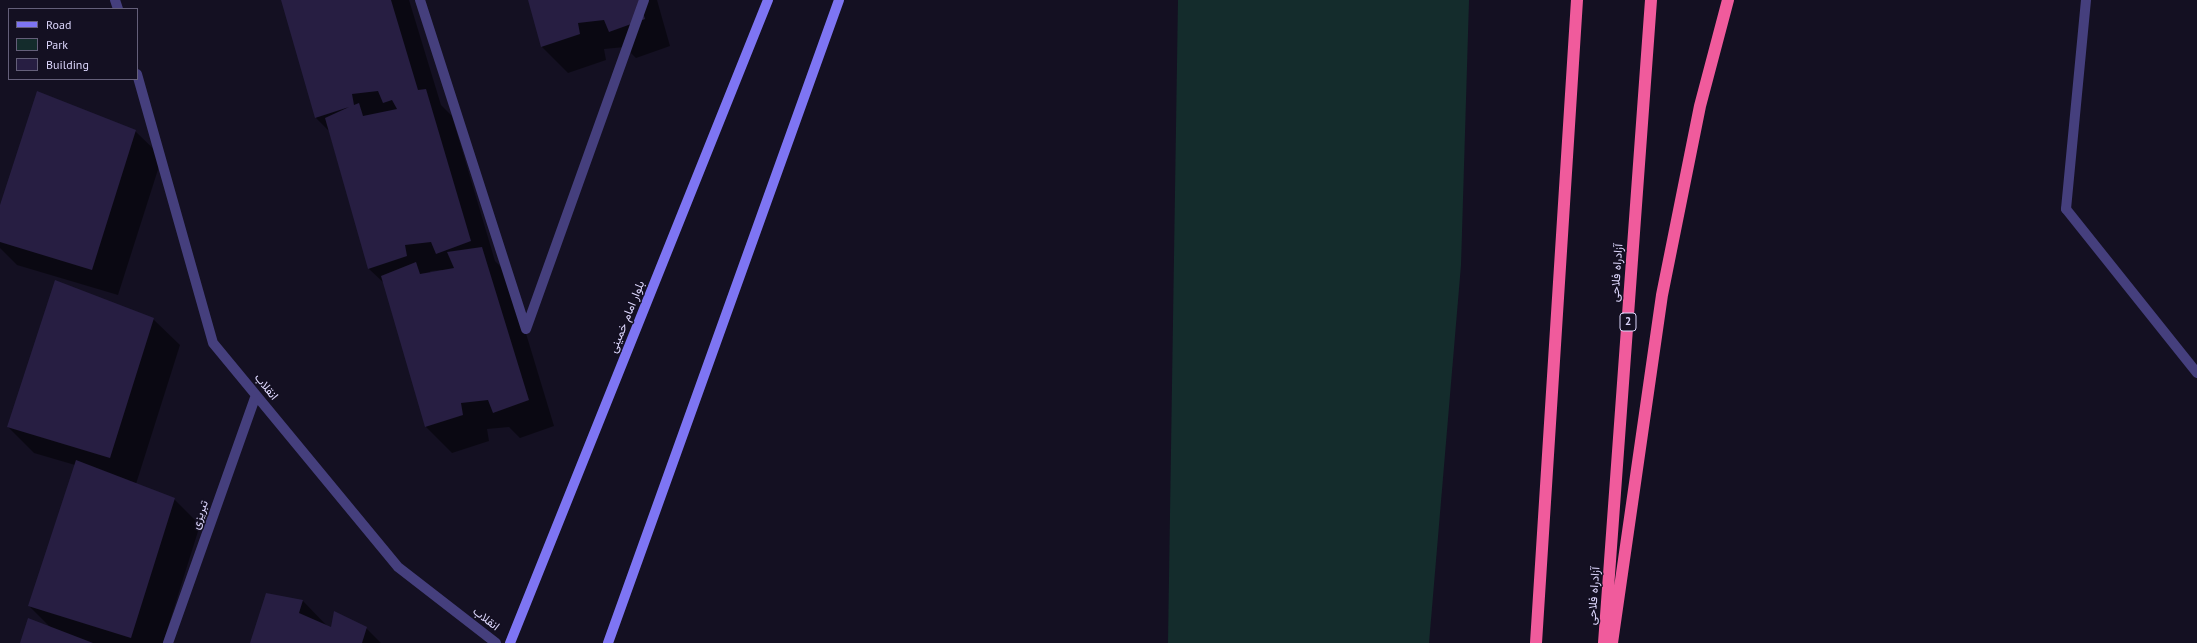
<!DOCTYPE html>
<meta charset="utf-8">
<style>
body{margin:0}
#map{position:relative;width:2197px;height:643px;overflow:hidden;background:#141022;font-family:"PT Sans",sans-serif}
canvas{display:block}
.legend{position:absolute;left:8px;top:8px;width:130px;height:72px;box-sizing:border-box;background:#141022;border:1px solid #645f79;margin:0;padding:5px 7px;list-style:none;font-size:12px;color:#dbd5fb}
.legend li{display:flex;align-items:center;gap:8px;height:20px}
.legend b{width:20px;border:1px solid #645f79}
</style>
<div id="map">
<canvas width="2197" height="643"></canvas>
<ul class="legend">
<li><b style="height:5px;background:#7e75f3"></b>Road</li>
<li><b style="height:11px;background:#142c2c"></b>Park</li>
<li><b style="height:11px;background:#271e42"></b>Building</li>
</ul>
</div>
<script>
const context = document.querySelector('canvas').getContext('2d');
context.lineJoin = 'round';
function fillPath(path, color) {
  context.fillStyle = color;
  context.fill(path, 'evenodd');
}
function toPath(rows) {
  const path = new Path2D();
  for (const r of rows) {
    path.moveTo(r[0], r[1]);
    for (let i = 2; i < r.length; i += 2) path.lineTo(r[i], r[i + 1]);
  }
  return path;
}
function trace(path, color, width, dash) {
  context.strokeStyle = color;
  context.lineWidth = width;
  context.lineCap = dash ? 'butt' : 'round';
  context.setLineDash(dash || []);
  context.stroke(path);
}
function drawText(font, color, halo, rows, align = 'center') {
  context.font = font + ' "PT Sans",Vazirmatn,sans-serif';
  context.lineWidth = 3;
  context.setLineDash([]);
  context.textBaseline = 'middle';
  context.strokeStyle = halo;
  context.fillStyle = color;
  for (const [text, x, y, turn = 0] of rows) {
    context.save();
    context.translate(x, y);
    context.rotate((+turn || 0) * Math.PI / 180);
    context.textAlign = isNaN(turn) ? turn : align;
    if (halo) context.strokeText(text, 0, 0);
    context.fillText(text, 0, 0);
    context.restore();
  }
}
fillPath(toPath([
 [1178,0,1469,0,1461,265,1429,643,1168,643]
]), '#142c2c');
fillPath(toPath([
 [282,0,409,0,441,105,452,116,495,261,508,274,554,426,520,438,509,427,487,429,489,441,452,453,426,427,385,284,369,269,329,131,316,118],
 [442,270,442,271,431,273,430,271],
 [529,0,657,0,670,46,636,58,625,47,604,49,606,60,568,73,542,47],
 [135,131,162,157,118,295,17,265,0,248,0,209],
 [153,319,180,345,136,484,174,499,200,525,163,643,21,643,50,627,29,606,75,465,34,453,8,427],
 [267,594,303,601,329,628,366,628,381,643,251,643]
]), '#0007');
fillPath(toPath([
 [281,0,391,0,418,90,426,89,471,241,436,254,431,242,405,245,407,256,368,269,325,118,349,107,315,118],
 [378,91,383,103,392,100,397,109,363,116,359,103,354,105,352,94],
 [528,0,639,0,645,19,609,32,604,20,578,23,580,34,541,47],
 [37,91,136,130,92,270,0,242,0,205],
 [482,247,529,400,493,413,488,400,461,403,463,415,425,427,381,276,416,262,420,274,454,268,447,252],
 [55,280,154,318,110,458,7,427],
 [76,460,175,498,131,638,28,606],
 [266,593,303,600,299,613,331,627,334,611,367,627,362,643,250,643],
 [28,618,93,643,20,643]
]), '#271e42');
trace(toPath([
 [115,0,118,9],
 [420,0,526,329],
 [137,74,213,343,398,567,496,643],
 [2066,209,2197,373],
 [526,329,644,0],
 [168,643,256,395]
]), '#453f7d', 10);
trace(toPath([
 [2066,209,2086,0]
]), '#453f7d', 10);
trace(toPath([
 [510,643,768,0],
 [608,643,839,0]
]), '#7e75f3', 10);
trace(toPath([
 [1536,643,1577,0],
 [1604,643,1651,0],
 [1612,643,1662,295,1700,106,1728,0]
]), '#f05b9c', 12);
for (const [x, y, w] of [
 [1628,322,16]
]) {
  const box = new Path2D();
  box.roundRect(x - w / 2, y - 9, w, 18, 3);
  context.fillStyle = '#141022';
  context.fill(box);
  trace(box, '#dbd5fb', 1);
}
drawText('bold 11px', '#dbd5fb', null, [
 ["2",1628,322]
]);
drawText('12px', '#dbd5fb', '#141022', [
 ["آزادراه فلاحی",1617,273,-86],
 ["بلوار امام خمینی",627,317,-68],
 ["انقلاب",266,387,51],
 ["تبریزی",200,515,-71],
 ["آزادراه فلاحی",1594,596,-86],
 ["انقلاب",486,619,38]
]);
</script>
